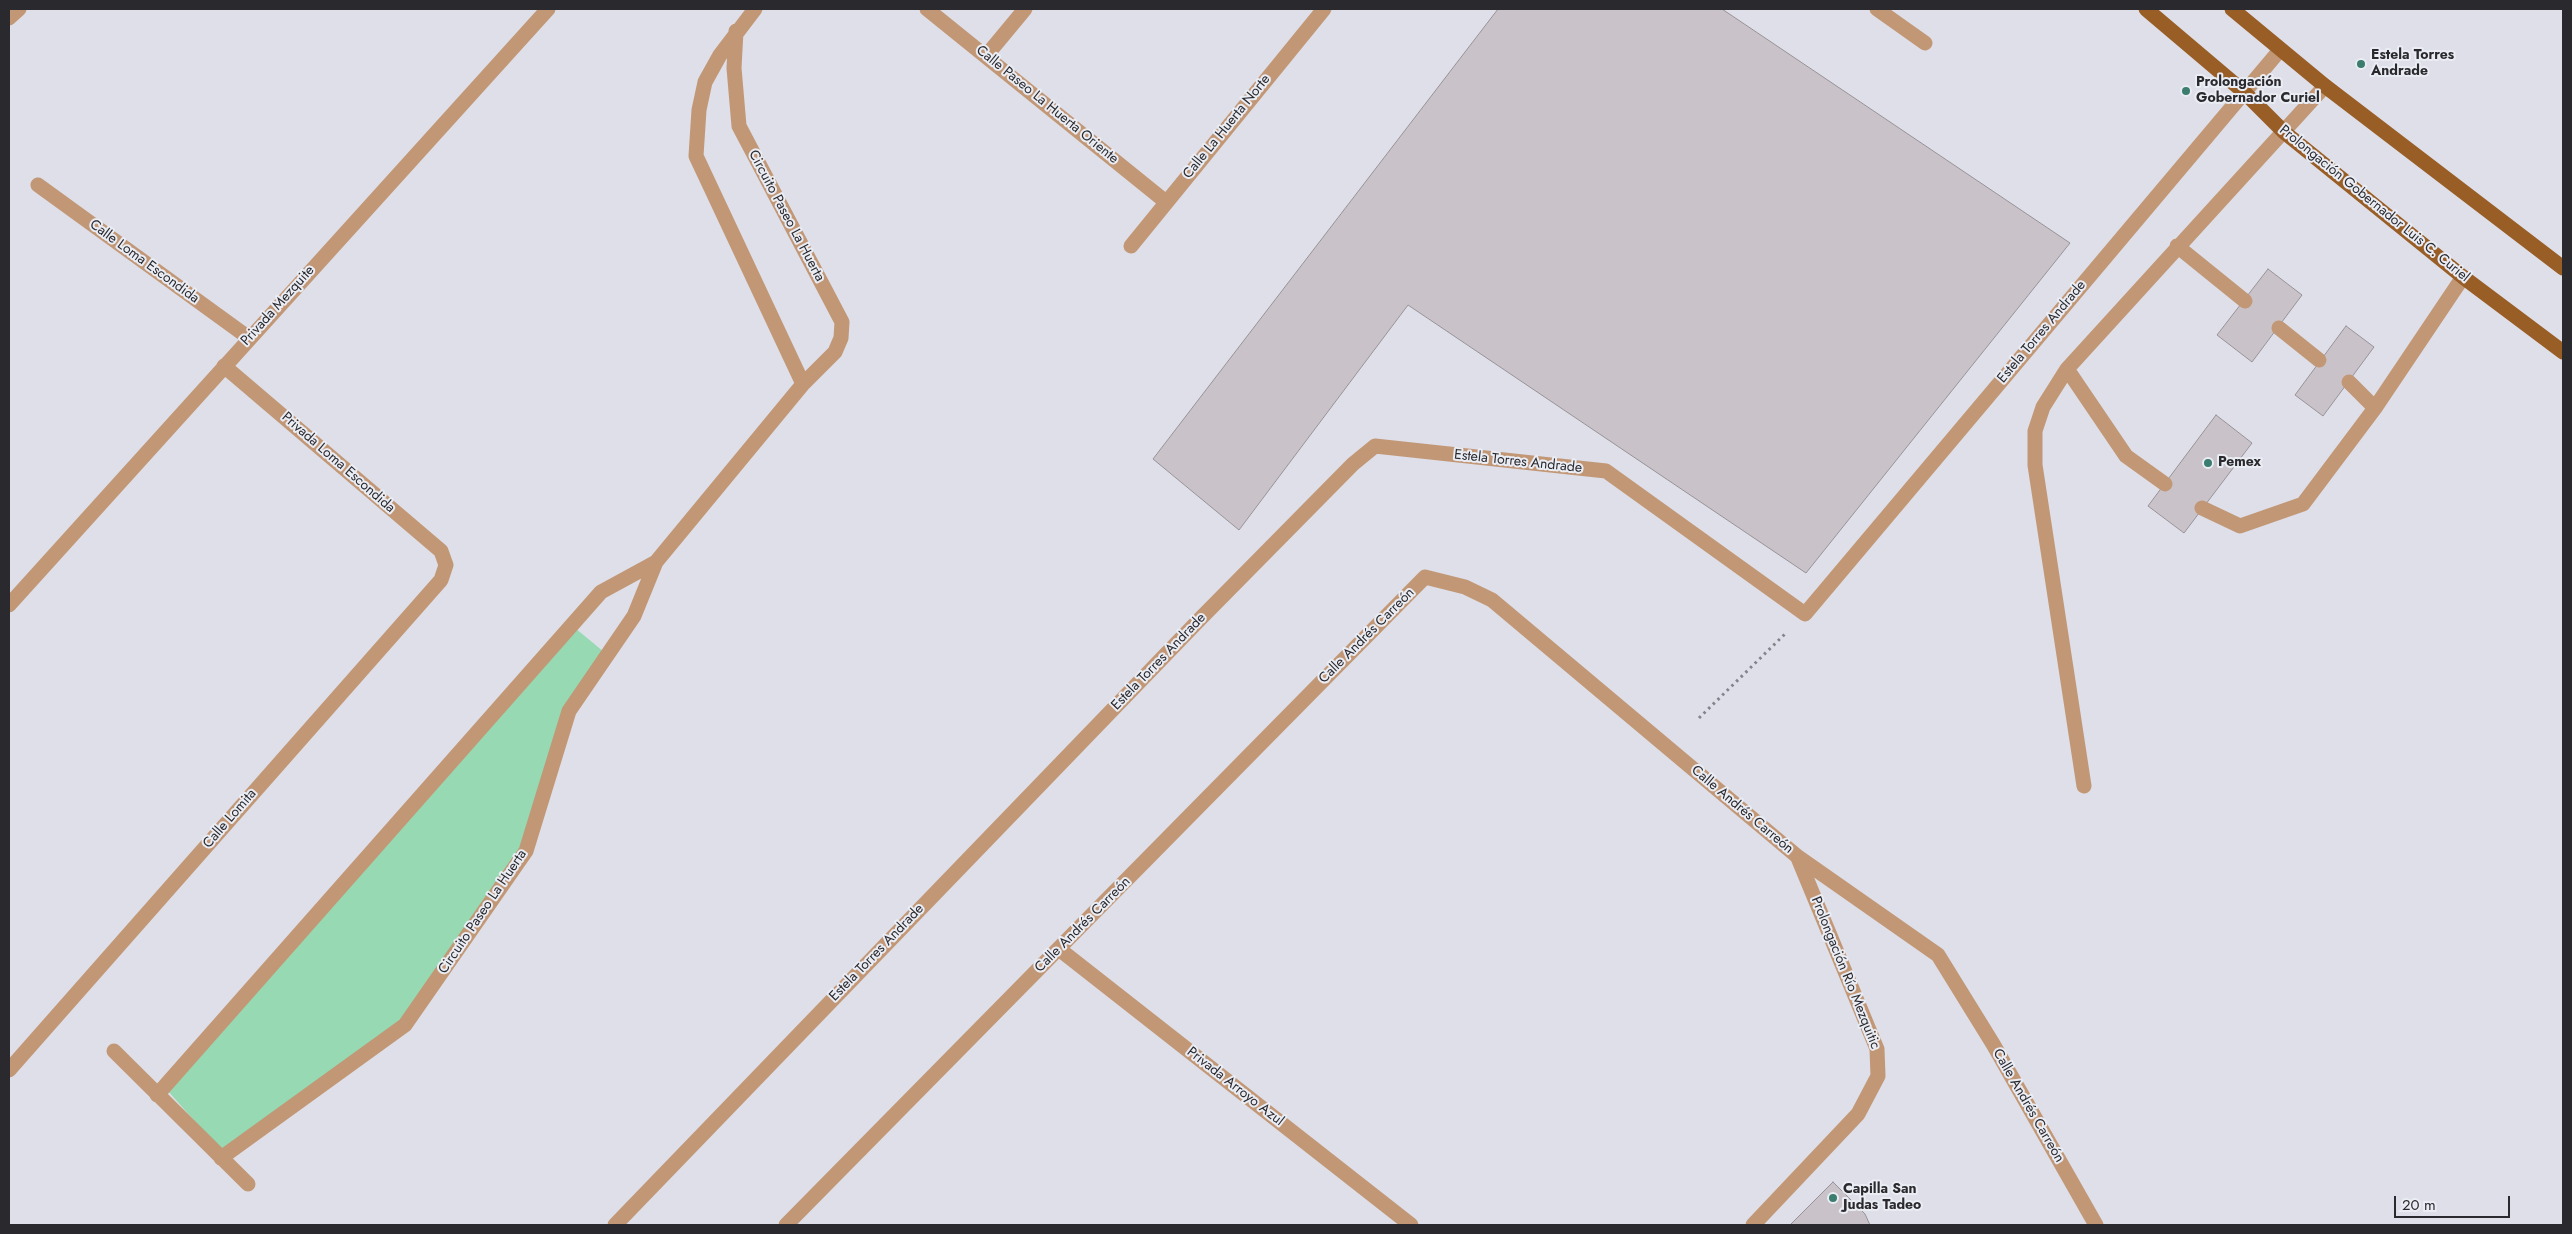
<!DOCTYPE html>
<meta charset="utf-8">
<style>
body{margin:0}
#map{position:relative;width:2572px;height:1234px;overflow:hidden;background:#dedfe8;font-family:Jost,sans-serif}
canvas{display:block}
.frame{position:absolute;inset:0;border:10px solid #2a2a2e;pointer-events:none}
.scale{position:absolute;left:2394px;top:1196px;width:116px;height:22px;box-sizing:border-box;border:2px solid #2a2a2e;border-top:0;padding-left:6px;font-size:15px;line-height:18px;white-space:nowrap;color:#2a2a2e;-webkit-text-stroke:4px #ebedf5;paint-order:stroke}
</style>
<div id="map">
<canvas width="2572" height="1234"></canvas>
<div class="frame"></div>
<div class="scale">20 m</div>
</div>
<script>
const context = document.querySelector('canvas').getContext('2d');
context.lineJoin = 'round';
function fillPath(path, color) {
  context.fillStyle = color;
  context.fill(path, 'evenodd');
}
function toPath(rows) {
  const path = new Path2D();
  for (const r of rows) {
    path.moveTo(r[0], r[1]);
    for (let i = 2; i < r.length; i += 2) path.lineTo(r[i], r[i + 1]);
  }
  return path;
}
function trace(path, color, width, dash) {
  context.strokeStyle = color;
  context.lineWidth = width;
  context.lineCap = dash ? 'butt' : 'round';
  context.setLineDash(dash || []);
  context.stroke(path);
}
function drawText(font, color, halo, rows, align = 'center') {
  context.font = font + ' Jost,sans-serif';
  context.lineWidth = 4;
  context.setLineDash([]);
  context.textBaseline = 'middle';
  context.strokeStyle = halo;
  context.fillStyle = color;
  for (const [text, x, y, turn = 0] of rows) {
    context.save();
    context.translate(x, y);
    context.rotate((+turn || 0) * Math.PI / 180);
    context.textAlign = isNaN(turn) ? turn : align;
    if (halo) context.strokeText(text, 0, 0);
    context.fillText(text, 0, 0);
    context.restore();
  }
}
fillPath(toPath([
 [575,628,604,652,565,712,524,849,404,1019,222,1152,168,1091]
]), '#96d9b2');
const building = toPath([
 [1498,9,1722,9,2070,243,1806,573,1408,305,1239,530,1153,459,1498,9],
 [2268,269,2302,295,2252,362,2217,335,2268,269],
 [2346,326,2374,347,2323,416,2295,395,2346,326],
 [2216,415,2252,443,2184,533,2148,506,2216,415],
 [1833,1182,1865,1214,1870,1225,1790,1225,1833,1182]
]);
fillPath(building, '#c9c2c9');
trace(building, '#989298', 1);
trace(toPath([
 [1699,718,1786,633]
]), '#83838a', 3, [2.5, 4]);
trace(toPath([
 [1877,9,1925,43],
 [2177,246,2245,301],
 [2279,328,2319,360],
 [2067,369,2043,407,2035,431,2035,465,2084,786],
 [2349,382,2375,408],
 [2165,484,2126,456,2067,369,2325,86],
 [2202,508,2240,526,2303,504,2375,408,2463,277]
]), '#c29776', 15);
trace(toPath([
 [755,9,720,55,705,82,699,110,696,156,803,384],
 [927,9,1166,202],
 [9,18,19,9],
 [986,56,1025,9],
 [38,185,249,338],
 [1131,246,1324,9],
 [9,605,548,9],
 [1059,949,1411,1225],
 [114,1051,248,1184],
 [9,1070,441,580,446,565,441,551,224,366],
 [157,1095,601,592,656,562],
 [221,1158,405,1025,526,851,569,711,634,616,656,562,803,384,835,352,841,338,842,322,739,126,734,68,736,31],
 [615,1225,1201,618,1353,464,1375,446,1606,471,1805,614,2280,50],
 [786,1225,1425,577,1465,587,1492,600,1798,857,1938,955,1993,1044,2096,1225],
 [1753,1225,1858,1114,1878,1076,1877,1049,1798,858]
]), '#c29776', 15);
trace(toPath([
 [2146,9,2244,92,2284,132,2463,277,2563,352],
 [2232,9,2325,86,2563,268]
]), '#995d26', 15);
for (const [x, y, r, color] of [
 [2361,64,5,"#3b7d6e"],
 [2186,91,5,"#3b7d6e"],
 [2208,463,5,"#3b7d6e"],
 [1833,1198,5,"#3b7d6e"]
]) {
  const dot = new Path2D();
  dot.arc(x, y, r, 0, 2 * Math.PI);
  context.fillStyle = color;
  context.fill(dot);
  trace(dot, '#ebedf5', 2);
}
drawText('bold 14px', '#2a2a2e', '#ebedf5', [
 ["Estela Torres",2371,56],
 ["Andrade",2371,72],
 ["Prolongación",2196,83],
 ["Gobernador Curiel",2196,99],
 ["Pemex",2218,463],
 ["Capilla San",1843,1190],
 ["Judas Tadeo",1843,1206]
], 'left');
drawText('14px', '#2a2a2e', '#ebedf5', [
 ["Calle Paseo La Huerta Oriente",1047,105,39],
 ["Calle La Huerta Norte",1227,127,-51],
 ["Prolongación Gobernador Luis C. Curiel",2374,204,39],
 ["Circuito Paseo La Huerta",786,216,62],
 ["Calle Loma Escondida",144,262,36],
 ["Privada Mezquite",278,306,-48],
 ["Estela Torres Andrade",2042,332,-50],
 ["Estela Torres Andrade",1518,462,6],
 ["Privada Loma Escondida",338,463,41],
 ["Calle Andrés Carreón",1367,636,-45],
 ["Estela Torres Andrade",1159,662,-46],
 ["Calle Andrés Carreón",1742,810,40],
 ["Calle Lomita",230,819,-49],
 ["Circuito Paseo La Huerta",483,912,-56],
 ["Calle Andrés Carreón",1083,925,-45],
 ["Estela Torres Andrade",877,953,-46],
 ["Prolongación Río Mezquitic",1845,973,68],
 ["Privada Arroyo Azul",1235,1087,38],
 ["Calle Andrés Carreón",2028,1106,60]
]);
</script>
